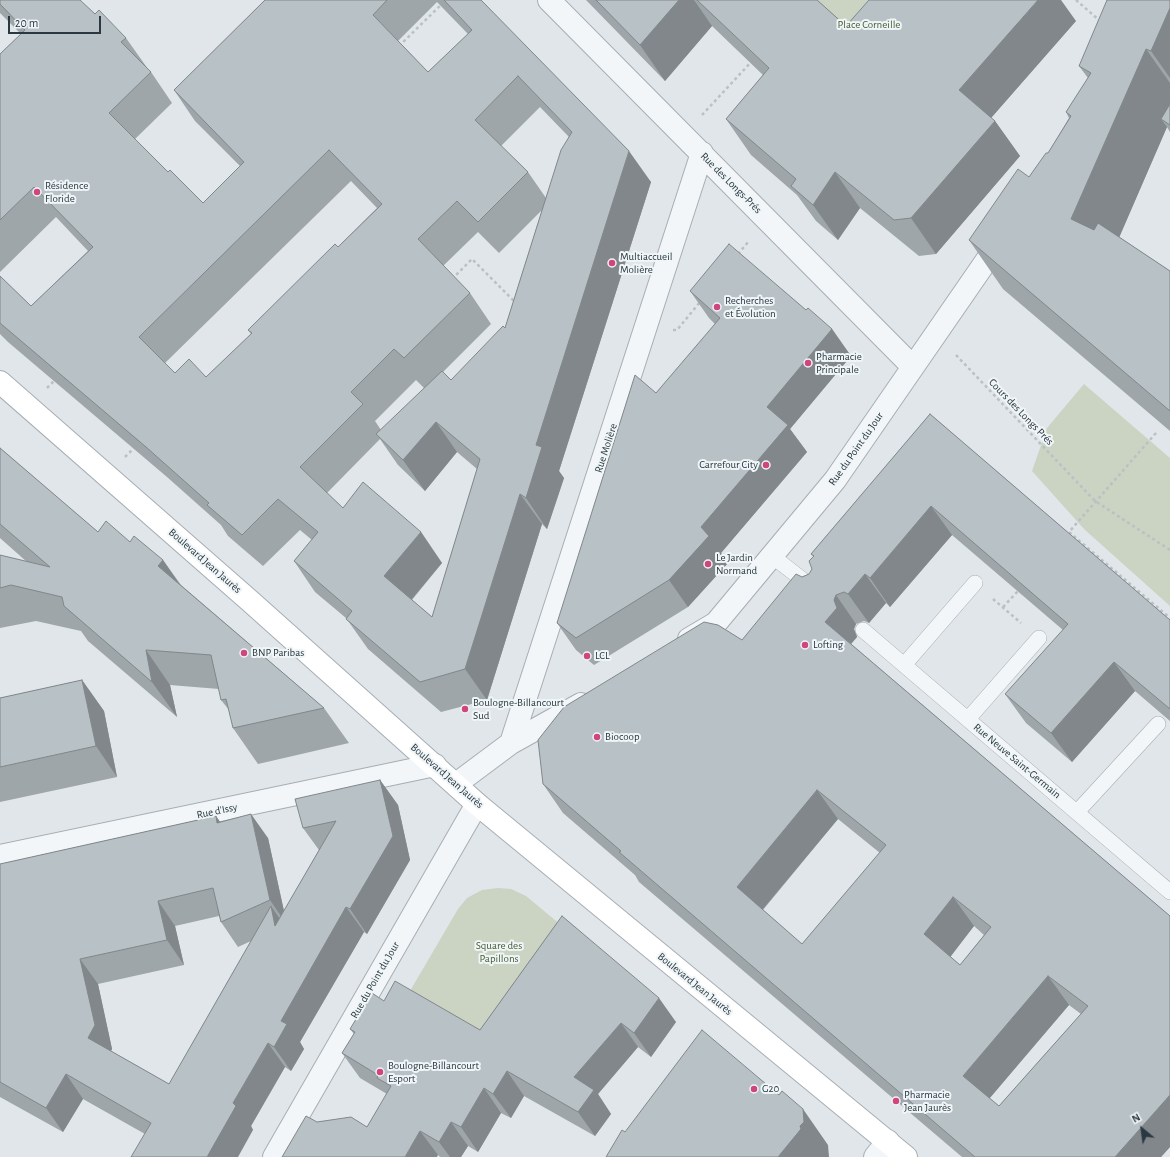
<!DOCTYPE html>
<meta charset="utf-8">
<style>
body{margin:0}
#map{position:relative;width:1170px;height:1157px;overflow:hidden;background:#e1e6ea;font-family:"Alegreya Sans",sans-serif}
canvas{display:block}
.north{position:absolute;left:1122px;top:1109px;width:40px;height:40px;-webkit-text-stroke:3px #f0f5f7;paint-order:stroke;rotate:331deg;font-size:11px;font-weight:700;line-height:16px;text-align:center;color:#293841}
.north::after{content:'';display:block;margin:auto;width:14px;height:18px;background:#293841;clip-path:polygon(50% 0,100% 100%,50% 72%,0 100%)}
.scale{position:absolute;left:8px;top:16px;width:93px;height:18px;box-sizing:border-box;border:2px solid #293841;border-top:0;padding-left:5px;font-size:12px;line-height:14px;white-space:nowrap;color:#293841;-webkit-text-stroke:3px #f0f5f7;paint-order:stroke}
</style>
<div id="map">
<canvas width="1170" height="1157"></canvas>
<div class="north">N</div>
<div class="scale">20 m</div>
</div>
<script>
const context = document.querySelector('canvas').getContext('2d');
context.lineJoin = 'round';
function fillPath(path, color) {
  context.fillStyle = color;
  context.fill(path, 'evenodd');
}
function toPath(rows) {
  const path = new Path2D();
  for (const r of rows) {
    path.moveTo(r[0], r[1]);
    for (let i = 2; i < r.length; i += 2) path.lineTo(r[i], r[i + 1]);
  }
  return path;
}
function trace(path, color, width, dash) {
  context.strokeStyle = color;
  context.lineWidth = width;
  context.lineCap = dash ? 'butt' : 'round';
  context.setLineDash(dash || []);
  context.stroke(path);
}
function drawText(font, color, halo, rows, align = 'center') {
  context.font = font + ' "Alegreya Sans",sans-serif';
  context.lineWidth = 4;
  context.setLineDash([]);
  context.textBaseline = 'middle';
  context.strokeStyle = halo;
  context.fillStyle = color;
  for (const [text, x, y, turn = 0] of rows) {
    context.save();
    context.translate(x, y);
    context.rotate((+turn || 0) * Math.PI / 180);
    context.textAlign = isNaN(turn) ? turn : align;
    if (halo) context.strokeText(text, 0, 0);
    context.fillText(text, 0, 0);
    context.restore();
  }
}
fillPath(toPath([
 [802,0,927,0,871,61],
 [1084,384,1170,458,1170,606,1084,529,1032,471,1047,428],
 [498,888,511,889,526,896,579,940,510,1037,393,1020,458,909,467,898,482,890]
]), '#cbd3c2');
const lane = toPath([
 [772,556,812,587],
 [863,630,1170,892],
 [904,665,975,583],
 [968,719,1039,638],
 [1077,812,1158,724]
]);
const street = toPath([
 [549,0,913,367],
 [689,639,716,623,835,480,1002,238],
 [511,743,702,153],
 [456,784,511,743,581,704],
 [0,856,435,765],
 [274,1157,477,804],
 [875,1157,888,1141]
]);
const secondary = toPath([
 [0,382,250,601,477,804,906,1157]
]);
trace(lane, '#a6aeb4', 16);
trace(street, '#a6aeb4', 24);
trace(secondary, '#a6aeb4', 24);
trace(toPath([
 [1076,0,1100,21],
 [399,46,446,0],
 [702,115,753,60],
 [738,254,749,241],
 [452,279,472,259,516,303],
 [673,330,677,330,700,302],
 [956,355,1095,501,1170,550],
 [47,388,54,381],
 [1156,433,1069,532,1170,618],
 [125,457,135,447],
 [993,599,1021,623],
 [1003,607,1019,590]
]), '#bac1c5', 2.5, [3, 3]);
trace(lane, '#f3f6f8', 15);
trace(street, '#f3f6f8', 22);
trace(secondary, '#fff', 22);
fillPath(toPath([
 [0,0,95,14,126,38,148,69,147,69,151,72,172,103,135,139,168,172,203,203,240,166,195,121,174,90,265,0,481,0,651,182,559,471,564,478,547,529,542,524,487,700,441,712,368,649,346,618,315,592,294,561,312,540,300,530,263,566,228,536,221,525,167,477,8,342,0,334,0,276,31,306,88,251,56,217,0,272,0,54,21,34,0,13],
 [437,2,468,34,428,72,398,41],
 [540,107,569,137,546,198,528,172,501,146],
 [351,181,377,208,338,247,248,330,251,334,206,377,175,373,165,363],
 [542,210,505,328,451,380,443,372,491,324,470,293,443,266,478,232,499,253],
 [416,380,424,388,381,430,375,421],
 [380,439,398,465,425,491,457,452,477,469,432,617,412,600,442,563,421,532,343,508,327,493],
 [586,0,817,0,846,26,1076,21,991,118,995,121,1020,156,936,254,919,256,860,208,838,240,816,221,797,195,751,155,726,119,763,75,712,26,665,81],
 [1170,0,1170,132,1167,127,1119,237,1170,271,1170,431,1003,289,969,240,1029,177,1048,153,1069,118,1066,112,1088,78,1079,66],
 [690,291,806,310,832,329,851,356,790,429,807,452,721,553,728,563,688,607,594,665,576,650,557,623,656,393,715,324,709,318],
 [930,414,1170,620,1170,721,1135,691,1072,762,1026,723,1005,694,1063,630,952,535,890,607,886,603,869,623,864,621,856,624,854,629,857,637,851,644,1170,916,1170,1147,1161,1157,962,1157,639,882,635,875,563,813,543,784,742,640,802,577,809,574,812,569,813,556,811,554],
 [838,819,880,853,802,944,763,910],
 [974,926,984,935,960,965,950,956],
 [1069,1005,1081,1014,999,1106,989,1098],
 [0,448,98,532,130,542,163,560,181,585,324,708,349,743,258,764,233,728,229,710,221,700,219,689,170,685,177,717,88,641,81,631,36,621,0,628,0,555,27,562,0,538],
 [82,680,104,711,117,777,0,802,0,698],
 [380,780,398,805,410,860,367,934,364,932,300,1042,304,1049,291,1071,285,1067,251,1126,253,1130,145,1134,83,1099,63,1132,0,1097,0,864,216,816,220,822,268,838,284,911,319,850,303,828],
 [219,916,221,922,238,947,251,941,169,1084,111,1051,112,1049,98,984,184,965,175,926],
 [562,916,676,1022,651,1057,638,1047,598,1094,611,1114,595,1136,524,1096,511,1118,501,1113,478,1152,468,1146,461,1157,440,1157,438,1155,317,1122,367,1127,387,1094,360,1078,342,1053,354,1034,350,1029,384,1001,480,1030]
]), '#9ea6aa');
fillPath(toPath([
 [679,0,694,0,712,26,665,81,640,45],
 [1038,0,1061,0,1076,21,984,126,959,90],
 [1170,8,1170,78,1151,51],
 [1146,49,1170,83,1170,120,1161,119,1167,127,1106,268,1071,219],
 [995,121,1020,156,936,254,911,218],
 [629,151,651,182,559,471,564,478,547,529,526,498,536,445],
 [835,172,860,208,838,240,813,205],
 [832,329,851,356,790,429,807,452,721,553,728,563,688,607,669,580,701,527,767,407],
 [436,422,457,452,425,491,403,460],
 [520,494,542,524,487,700,465,669],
 [931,506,952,535,890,607,870,578],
 [421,532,442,563,405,607,384,576],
 [163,560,187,595,158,566],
 [865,574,886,603,869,623,848,594],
 [836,595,856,624,854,629,857,637,845,651,825,622],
 [146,650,170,685,177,717,152,682],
 [1114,662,1135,691,1072,762,1051,733],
 [82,680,104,711,117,777,96,746],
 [380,780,398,805,410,860,367,934,350,909],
 [817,790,838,819,757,916,737,887],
 [251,814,268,838,287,925,270,900],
 [216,816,233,841,217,823],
 [953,897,974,926,945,964,924,934],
 [158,901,175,926,184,965,167,940],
 [271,906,288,931,275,926],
 [346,907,364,932,300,1042,304,1049,291,1071,274,1047,281,1021],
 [80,959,98,984,112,1049,105,1062,88,1038],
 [1048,976,1069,1005,984,1105,963,1076],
 [659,998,676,1022,651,1057,634,1033],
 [621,1023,638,1047,598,1094,611,1114,595,1136,578,1112,574,1077],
 [268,1043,285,1067,251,1126,253,1130,238,1157,207,1157,233,1103],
 [507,1071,524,1096,511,1118,493,1094],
 [66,1074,83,1099,63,1132,46,1108],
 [484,1088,501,1113,478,1152,461,1127],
 [1170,1095,1170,1147,1161,1157,1115,1157],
 [803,1109,828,1145,829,1157,778,1157],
 [451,1122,468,1146,461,1157,450,1157,439,1142],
 [420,1131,438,1155,437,1157,405,1157]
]), '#81878b');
const building = toPath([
 [0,0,80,0,95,14,99,10,126,38,121,42,151,72,109,113,168,172,170,170,203,203,244,162,174,90,265,0,387,0,373,15,428,72,472,30,444,0,481,0,629,151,536,445,542,447,526,498,520,494,465,669,420,682,346,619,352,611,294,561,318,532,278,499,242,535,207,505,209,503,146,447,0,323,0,276,31,306,93,247,34,187,0,220,0,54,25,30,0,4,0,0],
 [518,76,572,132,561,150,505,328,503,326,451,380,442,371,376,434,403,460,436,422,480,459,432,617,384,576,421,532,363,482,343,508,300,467,363,404,351,392,394,349,404,358,470,293,418,239,457,201,478,222,528,172,475,120,518,76],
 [329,150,382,204,338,247,335,244,248,330,252,333,206,377,189,359,175,373,139,337,329,150],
 [596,0,679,0,640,45,596,0],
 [697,0,817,0,846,26,869,0,1038,0,959,90,995,121,911,218,894,220,835,172,813,205,791,186,796,179,726,119,769,68,697,0],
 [1107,0,1170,0,1170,8,1151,51,1146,49,1071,219,1094,230,1098,223,1170,271,1170,411,969,240,1018,169,1029,177,1046,153,1048,153,1071,116,1066,112,1091,73,1079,66,1107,0],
 [1170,104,1170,125,1161,119,1170,104],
 [729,244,806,310,808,308,832,329,767,407,788,425,701,527,709,536,669,580,576,638,557,623,635,375,656,393,720,318,690,291,729,244],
 [930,414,1170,620,1170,709,1114,662,1051,733,1005,694,1068,624,931,506,870,578,865,574,848,594,844,592,836,595,834,600,837,608,825,622,1170,916,1170,1095,1115,1157,975,1157,619,852,621,851,543,784,538,740,564,707,704,622,718,625,742,640,796,574,802,577,809,574,812,569,809,561,814,556,811,554,930,414],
 [817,790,886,845,802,944,737,887,817,790],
 [953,897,991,927,960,965,924,934,953,897],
 [1048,976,1088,1006,999,1106,963,1076,1048,976],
 [0,448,98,532,106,521,130,542,134,536,163,560,158,566,324,708,233,728,226,699,221,700,211,655,146,650,152,682,64,606,62,597,11,585,0,588,0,555,50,567,0,524,0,448],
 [82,680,96,746,0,767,0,698,82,680],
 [380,780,393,836,350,909,346,907,281,1021,287,1024,274,1047,268,1043,233,1103,236,1106,207,1157,131,1157,151,1123,66,1074,46,1108,0,1082,0,864,216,816,217,823,251,814,270,900,221,922,213,888,158,901,167,940,80,959,95,1025,88,1038,169,1084,271,906,275,926,336,821,303,828,295,799,380,780],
 [562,916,659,998,634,1033,621,1023,574,1077,594,1090,578,1112,507,1071,493,1094,484,1088,461,1127,451,1122,439,1142,420,1131,405,1157,282,1157,306,1116,317,1122,351,1117,367,1127,391,1086,377,1078,378,1075,342,1053,355,1032,350,1029,372,993,384,1001,395,981,480,1030,562,916],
 [702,1030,779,1095,782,1091,803,1109,804,1122,800,1126,801,1129,778,1157,606,1157,622,1130,625,1132,702,1030]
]);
fillPath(building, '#b8c1c6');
trace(building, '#81878b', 1);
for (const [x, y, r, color] of [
 [37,192,4,"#cf457d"],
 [612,263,4,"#cf457d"],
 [717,307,4,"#cf457d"],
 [808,363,4,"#cf457d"],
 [766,465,4,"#cf457d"],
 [708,564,4,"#cf457d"],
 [805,645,4,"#cf457d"],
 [244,653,4,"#cf457d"],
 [587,656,4,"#cf457d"],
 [465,709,4,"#cf457d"],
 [597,737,4,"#cf457d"],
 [380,1072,4,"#cf457d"],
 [754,1089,4,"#cf457d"],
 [896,1101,4,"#cf457d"]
]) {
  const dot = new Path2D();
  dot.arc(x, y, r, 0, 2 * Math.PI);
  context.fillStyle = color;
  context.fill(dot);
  trace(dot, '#f0f5f7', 1.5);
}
drawText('11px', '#475d36', '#f0f5f7', [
 ["Place Corneille",869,25],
 ["Square des",499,946],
 ["Papillons",499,959]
]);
drawText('11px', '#293841', '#f0f5f7', [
 ["Rue des Longs-Prés",731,183,45],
 ["Cours des Longs Prés",1021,412,46],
 ["Rue Molière",606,448,-72],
 ["Rue du Point du Jour",856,449,-55],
 ["Boulevard Jean Jaurès",205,561,41],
 ["Rue Neuve Saint-Germain",1017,761,40],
 ["Boulevard Jean Jaurès",447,776,41],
 ["Rue d'Issy",217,811,-12],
 ["Rue du Point du Jour",375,980,-60],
 ["Boulevard Jean Jaurès",695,984,39]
]);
drawText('11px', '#293841', '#f0f5f7', [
 ["Résidence",45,186],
 ["Floride",45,199],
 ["Multiaccueil",620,257],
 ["Molière",620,270],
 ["Recherches",725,301],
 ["et Évolution",725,314],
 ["Pharmacie",816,357],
 ["Principale",816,370],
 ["Carrefour City",758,465,"right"],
 ["Le Jardin",716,558],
 ["Normand",716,571],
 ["Lofting",813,645],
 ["BNP Paribas",252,653],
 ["LCL",595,656],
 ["Boulogne-Billancourt",473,703],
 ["Sud",473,716],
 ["Biocoop",605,737],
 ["Boulogne-Billancourt",388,1066],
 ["Esport",388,1079],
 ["G20",762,1089],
 ["Pharmacie",904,1095],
 ["Jean Jaurès",904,1108]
], 'left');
</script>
